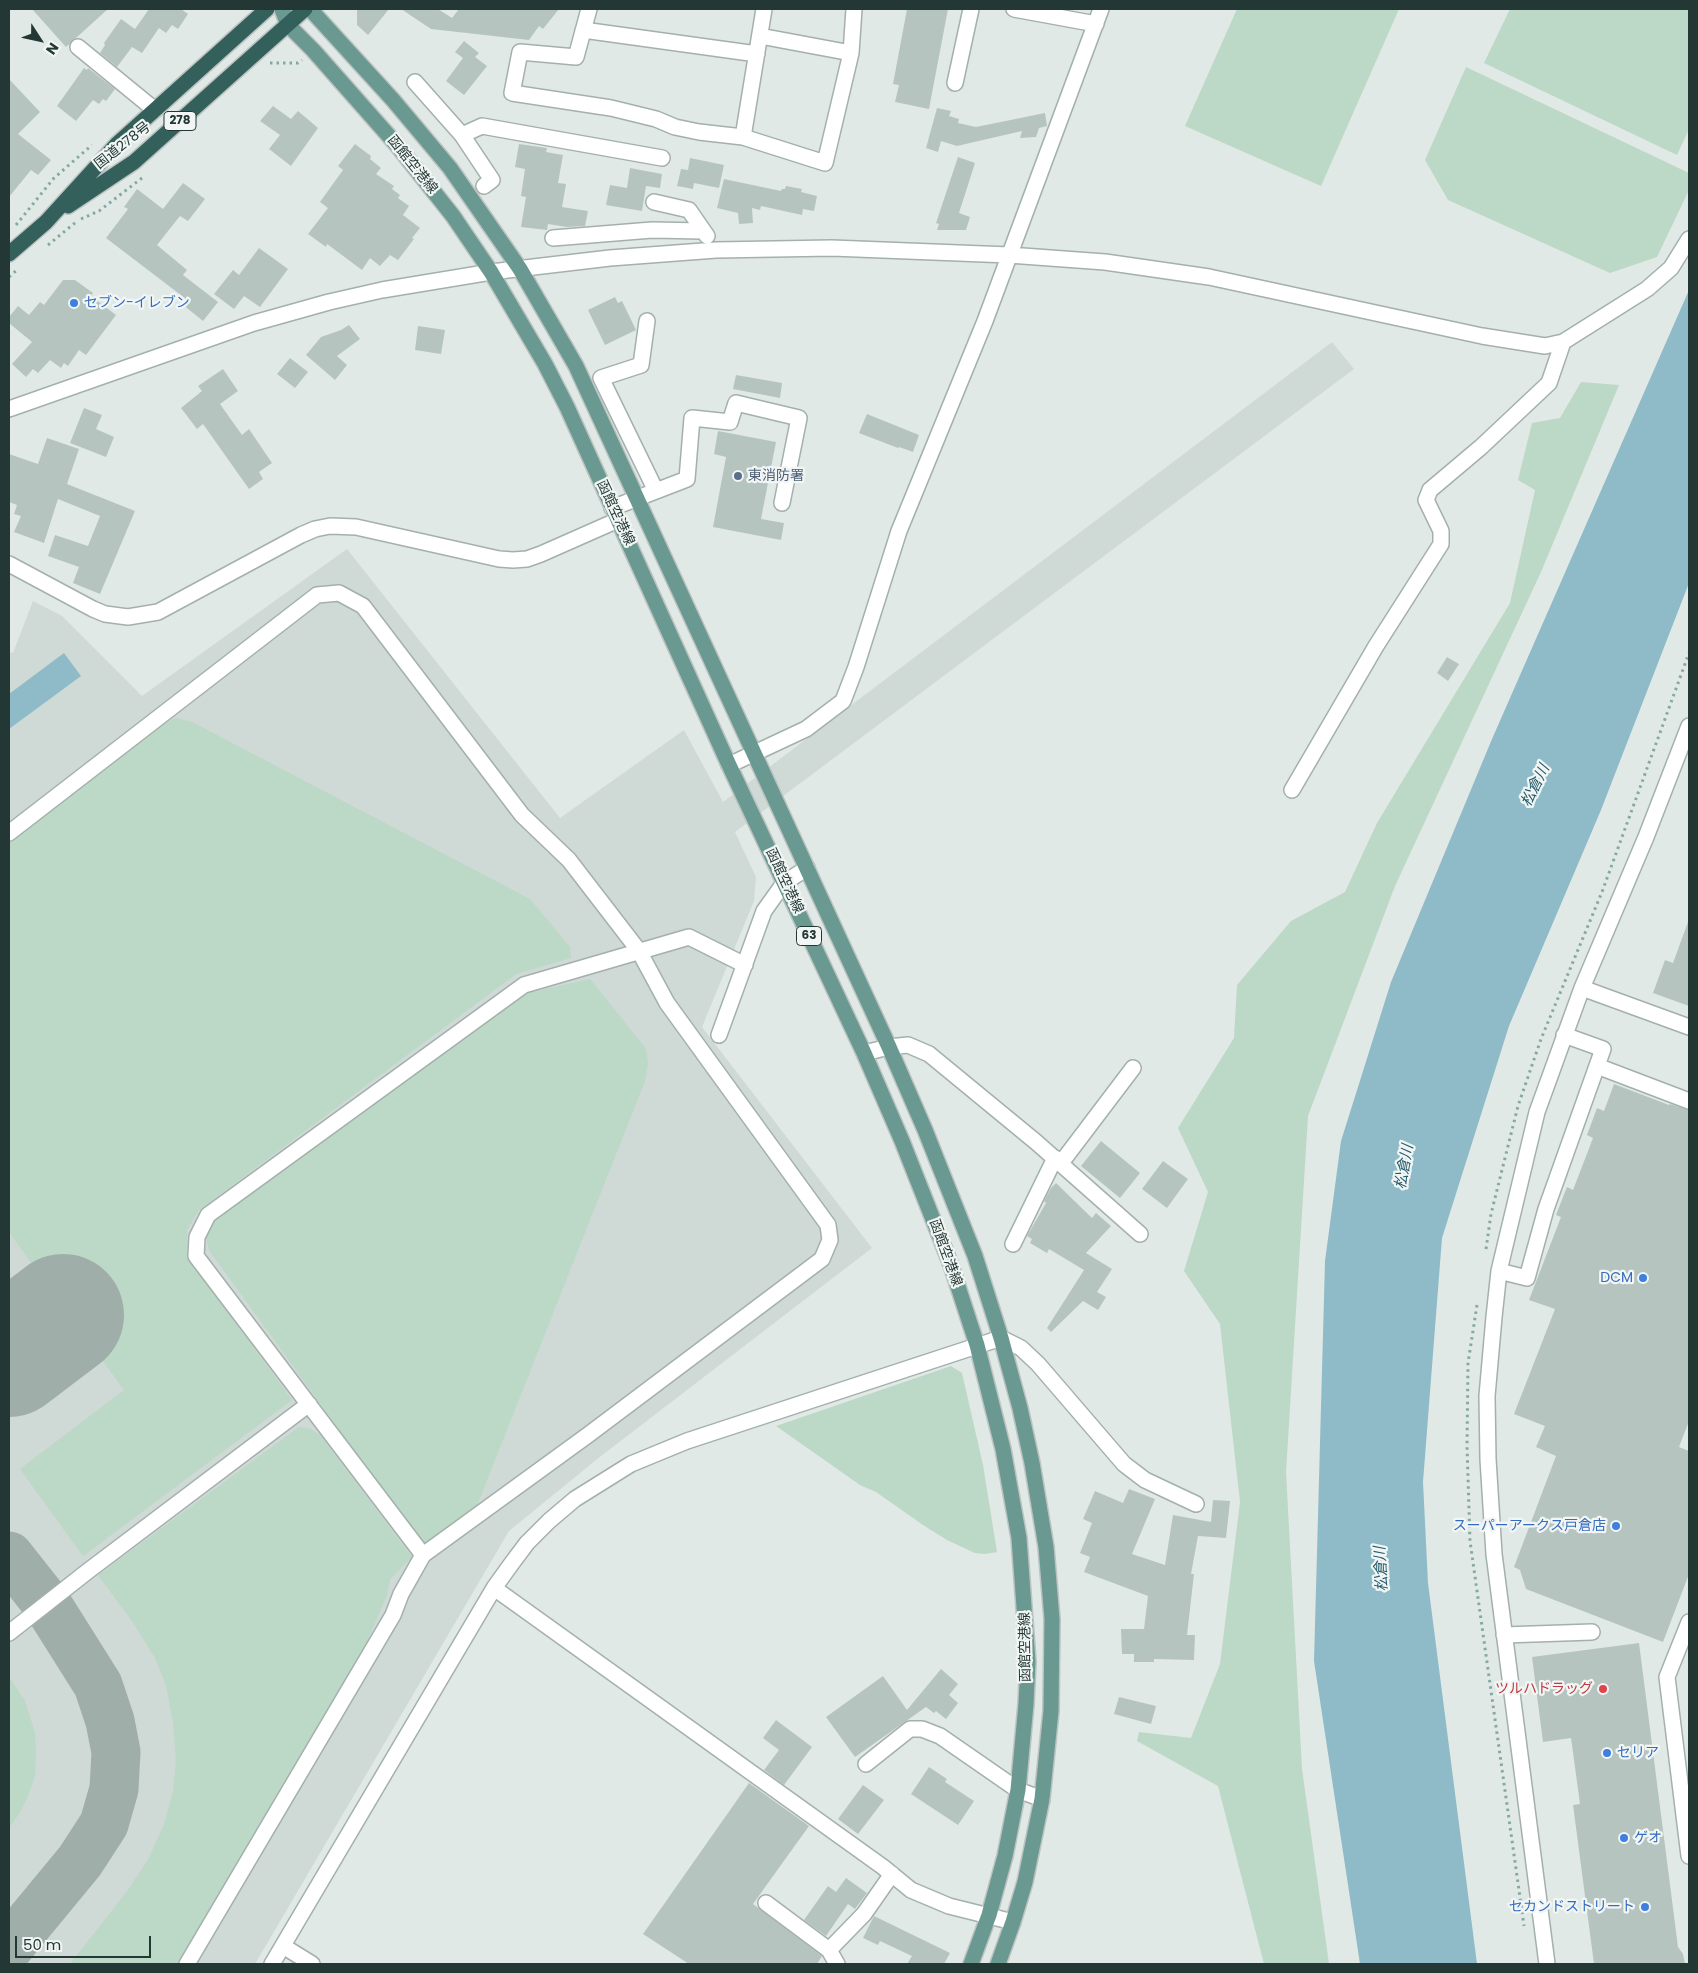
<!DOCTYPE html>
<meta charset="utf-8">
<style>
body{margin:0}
#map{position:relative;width:1698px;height:1973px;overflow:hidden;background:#e1e9e6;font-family:Poppins,sans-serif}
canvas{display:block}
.frame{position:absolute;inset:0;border:10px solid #233834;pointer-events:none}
.north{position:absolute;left:15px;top:15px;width:50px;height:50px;-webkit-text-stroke:4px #f1f6f4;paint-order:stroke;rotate:125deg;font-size:14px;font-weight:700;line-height:20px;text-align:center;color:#233834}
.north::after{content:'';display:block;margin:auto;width:18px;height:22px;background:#233834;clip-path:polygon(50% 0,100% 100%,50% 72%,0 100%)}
.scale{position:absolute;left:15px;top:1936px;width:136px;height:22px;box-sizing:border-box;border:2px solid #233834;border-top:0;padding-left:6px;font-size:15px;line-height:18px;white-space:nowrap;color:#233834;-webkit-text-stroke:4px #f1f6f4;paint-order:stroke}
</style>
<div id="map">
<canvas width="1698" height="1973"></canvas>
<div class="frame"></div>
<div class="north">N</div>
<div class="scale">50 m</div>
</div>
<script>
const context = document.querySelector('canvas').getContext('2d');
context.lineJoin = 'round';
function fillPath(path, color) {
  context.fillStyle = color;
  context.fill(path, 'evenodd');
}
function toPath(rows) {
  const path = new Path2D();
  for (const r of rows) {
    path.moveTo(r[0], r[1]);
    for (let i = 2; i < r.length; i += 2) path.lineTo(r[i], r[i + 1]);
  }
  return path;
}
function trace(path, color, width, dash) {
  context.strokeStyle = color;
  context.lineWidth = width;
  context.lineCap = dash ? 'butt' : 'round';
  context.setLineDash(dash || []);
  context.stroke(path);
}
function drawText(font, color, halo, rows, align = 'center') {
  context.font = font + ' Poppins,"Noto Sans JP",sans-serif';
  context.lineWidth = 4.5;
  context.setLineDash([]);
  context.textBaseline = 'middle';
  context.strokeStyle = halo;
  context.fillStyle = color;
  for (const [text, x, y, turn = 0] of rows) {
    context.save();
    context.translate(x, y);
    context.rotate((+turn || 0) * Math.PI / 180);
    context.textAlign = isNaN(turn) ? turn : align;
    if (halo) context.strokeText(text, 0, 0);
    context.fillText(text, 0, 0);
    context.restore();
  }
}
fillPath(toPath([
 [1332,342,1354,369,735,832,756,877,754,901,702,1027,872,1248,601,1456,509,1531,255,1964,9,1964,9,652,13,653,33,601,62,616,142,696,347,549,560,818,684,730,723,802]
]), '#cfd9d5');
fillPath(toPath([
 [1237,9,1399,9,1321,186,1185,126],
 [1510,9,1689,9,1689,129,1677,155,1484,63],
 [1466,67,1689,173,1689,190,1657,257,1610,273,1448,200,1425,160],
 [1581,382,1619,385,1541,572,1395,886,1308,1116,1286,1472,1302,1769,1329,1964,1264,1964,1218,1786,1137,1741,1139,1732,1191,1738,1220,1664,1240,1502,1220,1324,1184,1271,1208,1192,1178,1128,1234,1038,1237,985,1291,921,1345,892,1377,823,1510,603,1535,490,1518,480,1532,423,1560,418],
 [176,718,192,722,530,899,570,947,571,958,516,974,199,1210,187,1230,187,1256,292,1400,83,1556,20,1469,124,1390,9,1232,9,841,158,726],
 [590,979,646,1049,648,1064,645,1081,474,1513,424,1547,209,1250,206,1237,210,1225,219,1217,523,994],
 [951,1366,962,1373,983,1465,997,1552,985,1554,975,1553,947,1540,923,1525,876,1492,860,1485,776,1426],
 [299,1427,311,1429,320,1435,412,1557,390,1579,387,1595,366,1644,177,1964,70,1964,128,1890,149,1858,164,1824,173,1792,176,1759,173,1722,166,1685,155,1658,132,1621,98,1575],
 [9,1677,25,1701,35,1733,36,1751,35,1776,27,1798,20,1812,9,1828]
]), '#bcd8c6');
fillPath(toPath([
 [1689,290,1689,583,1601,810,1509,1026,1442,1238,1423,1482,1428,1583,1477,1964,1360,1964,1314,1661,1325,1261,1341,1141,1391,982,1492,739],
 [64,653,81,676,9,729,9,694]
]), '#8fbbc8');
trace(toPath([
 [9,1556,47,1604,98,1685,110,1721,116,1752,114,1789,104,1824,80,1861,9,1947]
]), '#a0aeaa', 49);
trace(toPath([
 [9,1356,63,1315]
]), '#a0aeaa', 122);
fillPath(toPath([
 [32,9,108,9,66,47],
 [149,9,181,9,188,14,178,29,172,25,166,33,159,28,142,53,132,47,117,67,100,53,105,45,104,43,121,19,135,29],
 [357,9,389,9,368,35,357,25],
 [401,9,438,9,452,18,459,9,559,9,543,29,539,26,529,40,431,29],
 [907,9,948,9,929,109,895,102,899,85,893,84],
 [464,41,479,53,475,57,487,66,464,95,446,81,463,58,455,52],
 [84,68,87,70,88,68,115,89,106,101,103,99,99,104,93,100,76,121,57,106],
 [9,79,40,112,18,134,51,160,38,175,31,170,9,197],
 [273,106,291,119,298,111,318,128,291,166,269,149,280,135,260,121],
 [937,108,951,111,949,116,959,119,958,123,976,127,1045,113,1047,126,1039,128,1036,137,1020,138,1022,131,957,146,941,141,938,152,926,148],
 [355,144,371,156,370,159,381,168,376,174,394,186,392,189,400,195,398,198,409,206,403,215,420,228,412,238,414,239,398,260,390,255,380,266,370,258,362,270,327,244,326,247,308,234,328,208,320,202,343,170,338,166],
 [519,144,547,148,546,152,563,155,558,183,566,184,562,207,588,211,585,226,567,227,548,224,547,230,521,227,526,197,521,196,525,169,515,167],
 [958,157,975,163,959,213,970,217,966,230,937,230,939,224,936,223],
 [690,158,724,165,719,188,694,183,693,189,677,186,681,169,688,170],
 [630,168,662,174,660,188,646,186,642,211,606,205,610,185,627,188],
 [724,179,781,191,782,189,785,189,786,186,802,189,801,192,817,196,814,211,803,209,802,215,761,206,760,210,752,208,753,223,739,224,738,213,717,208],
 [183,183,205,199,188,221,180,216,157,245,187,270,183,275,218,302,203,321,182,304,186,299,106,238,128,209,124,207,137,189,163,209],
 [259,248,288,269,260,307,244,296,234,309,214,294,233,270,239,275],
 [63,280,75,280,93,293,91,296,116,315,86,355,79,350,68,366,64,363,61,368,50,360,38,373,33,369,26,377,12,364,32,342,9,323,9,317,18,306,29,315,40,302,44,305],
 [615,297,618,303,622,301,636,330,605,345,588,310],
 [349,325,360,339,337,356,347,365,335,380,306,355,321,337,341,330],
 [418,326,445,330,441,354,415,350],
 [290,358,308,372,295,388,277,374],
 [223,369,238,391,220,404,242,435,249,429,272,463,259,472,263,479,249,489,203,424,197,429,181,408,202,391,198,386],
 [736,375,782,383,780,398,733,389],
 [84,408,102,415,96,429,114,437,106,457,70,443],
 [867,414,919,435,913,452,899,447,898,448,859,433],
 [718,431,776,442,761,519,784,523,781,540,713,527,726,457,714,454],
 [47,438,79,449,67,484,135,511,100,594,73,583,79,567,48,556,55,535,88,546,100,516,58,499,44,543,14,532,21,516,14,514,17,505,9,502,9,454,38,464],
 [1447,657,1459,664,1448,681,1437,673],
 [1688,922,1689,923,1689,1006,1653,993,1665,960,1673,963],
 [1614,1084,1669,1105,1670,1104,1689,1110,1689,1421,1679,1447,1689,1451,1689,1574,1663,1642,1526,1589,1520,1570,1514,1567,1556,1456,1536,1447,1545,1426,1514,1414,1555,1309,1529,1300,1561,1217,1556,1215,1567,1187,1573,1190,1593,1138,1587,1135,1597,1108,1604,1111],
 [1101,1141,1140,1173,1120,1198,1081,1166],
 [1163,1161,1188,1179,1167,1208,1142,1189],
 [1056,1183,1092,1218,1096,1213,1111,1226,1086,1253,1112,1269,1097,1292,1106,1297,1098,1310,1083,1301,1051,1332,1047,1328,1084,1270,1049,1249,1047,1253,1030,1243,1032,1239,1027,1236,1046,1203,1044,1201,1051,1188],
 [1129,1489,1155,1499,1132,1554,1165,1565,1173,1515,1211,1522,1213,1500,1230,1501,1226,1538,1198,1536,1191,1574,1194,1574,1187,1635,1195,1635,1194,1660,1154,1659,1154,1662,1134,1662,1134,1654,1122,1654,1121,1629,1144,1629,1148,1596,1084,1572,1090,1557,1080,1553,1092,1523,1083,1519,1095,1491,1123,1503],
 [1639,1643,1678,1947,1683,1954,1685,1964,1594,1964,1573,1805,1580,1804,1571,1738,1543,1742,1532,1657],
 [941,1669,958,1684,949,1695,958,1703,946,1719,936,1711,934,1713,926,1707,855,1757,826,1717,883,1676,907,1710],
 [1119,1697,1156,1706,1151,1724,1114,1714],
 [776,1720,812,1747,784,1785,764,1770,779,1750,763,1738],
 [929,1767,947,1779,945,1782,974,1801,958,1825,911,1794],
 [749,1783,809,1826,753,1904,822,1956,817,1964,689,1964,643,1934],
 [863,1785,884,1800,858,1834,838,1819],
 [846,1878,867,1893,855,1909,848,1904,826,1936,804,1920,828,1886,836,1892],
 [874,1916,950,1953,944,1964,907,1964,912,1956,880,1941,878,1945,863,1938]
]), '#b6c4bf');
const minor = toPath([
 [589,9,576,57,520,52,512,93,611,108,656,119,675,127,699,132,743,137,764,9],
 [1014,9,1096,24],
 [583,30,757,54],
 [760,36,851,53],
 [78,47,155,110],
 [415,82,462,135,492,180,484,186],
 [955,83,971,9],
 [462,135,482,126,662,158],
 [743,137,825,163,851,53,854,9],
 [654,202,689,210,707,236],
 [553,238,652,230,703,231],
 [647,321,641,365,601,378,656,491],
 [9,409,254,323,329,302,382,290,491,272,610,258,716,250,832,248,1009,255,1105,262,1209,277,1482,336,1545,346,1563,342,1647,289,1671,268,1689,239],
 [612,508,687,479,692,418,730,422,736,403,799,418,782,503],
 [9,564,93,609,105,614,128,617,158,612,301,535,315,529,330,526,356,527,499,559,513,560,527,559,541,554,618,520],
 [729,765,806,729,843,701,856,667,899,531,985,321,1101,9],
 [1292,790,1376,646,1441,544,1441,531,1426,500,1430,490,1481,447,1549,383,1563,342],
 [9,833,317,595,339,593,363,606,522,815,569,860,639,951,667,1003,828,1225,830,1240,822,1259,588,1435,423,1555],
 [1582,988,1689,1027],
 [719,1035,764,911,784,883,807,868],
 [864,1053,889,1047,908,1045,929,1054,1036,1142,1140,1234],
 [1597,1066,1689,1101],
 [1061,1163,1133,1068],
 [1013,1244,1055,1158],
 [1499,1271,1527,1278,1546,1209,1603,1049,1564,1035],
 [494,1588,883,1867,911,1890,949,1906,1013,1922],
 [1689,1622,1667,1677,1689,1856],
 [9,1633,88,1571,309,1404],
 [1504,1635,1592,1632],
 [866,1764,910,1729,922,1729,940,1736,1018,1790,1042,1799],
 [766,1903,829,1950,864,1914,892,1874],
 [283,1946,312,1964],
 [829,1950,837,1964],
 [187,1964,393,1615,401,1594,423,1555,196,1256,197,1237,208,1215,524,985,689,937,745,965],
 [272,1964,494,1588,512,1563,527,1543,549,1521,575,1499,631,1464,687,1441,1001,1338,1021,1348,1038,1364,1124,1464,1145,1480,1196,1504],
 [1547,1964,1494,1554,1488,1459,1487,1396,1494,1317,1499,1271,1537,1112,1582,988,1646,837,1689,726]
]);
const major = toPath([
 [282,9,288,25,313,50,396,144,453,216,491,272,545,364,567,407,729,765,864,1053,902,1141,951,1265,977,1345,1003,1449,1019,1538,1028,1662,1026,1704,1018,1790,1005,1856,989,1915,971,1964],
 [310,9,393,100,450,168,520,269,576,366,889,1047,925,1130,975,1256,1001,1338,1020,1408,1032,1463,1046,1547,1052,1619,1051,1711,1042,1799,1025,1882,1013,1922,998,1964]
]);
const highway = toPath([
 [68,206,134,162,305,9],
 [9,254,46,222,117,144,267,9]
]);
trace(minor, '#a4b0ad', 18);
trace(major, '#bdc3c2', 18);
trace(highway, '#bdc3c2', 18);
trace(toPath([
 [270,63,298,63,302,60],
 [81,219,99,211,142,178],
 [16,225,54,178,92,145],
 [48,245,76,222],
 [9,277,18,269],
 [1486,1249,1491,1214,1518,1106,1541,1039,1602,892,1689,653],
 [1477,1305,1468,1363,1467,1446,1470,1541,1524,1926]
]), '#85a9a1', 3, [2.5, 4]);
trace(minor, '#fff', 15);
trace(major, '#6a9991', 15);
trace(highway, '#33605b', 15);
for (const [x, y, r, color] of [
 [74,303,5,"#3f7fe0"],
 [738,476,5,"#5c6f8a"],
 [1643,1278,5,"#3f7fe0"],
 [1616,1526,5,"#3f7fe0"],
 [1603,1689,5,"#e0444e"],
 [1607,1753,5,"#3f7fe0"],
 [1624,1838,5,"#3f7fe0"],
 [1645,1907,5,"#3f7fe0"]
]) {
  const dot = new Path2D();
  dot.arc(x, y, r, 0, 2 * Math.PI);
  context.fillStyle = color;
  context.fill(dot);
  trace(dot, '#f1f6f4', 2);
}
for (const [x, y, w] of [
 [180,121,32],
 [809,936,25]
]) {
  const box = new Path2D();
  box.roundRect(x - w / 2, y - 9.5, w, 19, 4);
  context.fillStyle = '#f1f6f4';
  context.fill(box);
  trace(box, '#233834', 1);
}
drawText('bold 12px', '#233834', null, [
 ["278",180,121],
 ["63",809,936]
]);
drawText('14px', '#233834', '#f1f6f4', [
 ["国道278号",123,146,-38],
 ["函館空港線",412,165,51],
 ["函館空港線",615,513,65],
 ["函館空港線",784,881,65],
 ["函館空港線",945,1253,70],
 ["函館空港線",1026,1647,-91]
]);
drawText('14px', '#366cbe', '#f1f6f4', [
 ["セブン-イレブン",84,303],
 ["DCM",1633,1278,"right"],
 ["スーパーアークス戸倉店",1606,1526,"right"],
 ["セリア",1617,1753],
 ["ゲオ",1634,1838],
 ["セカンドストリート",1635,1907,"right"]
], 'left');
drawText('14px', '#4e5e75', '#f1f6f4', [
 ["東消防署",748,476]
], 'left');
drawText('14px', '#be3a42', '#f1f6f4', [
 ["ツルハドラッグ",1593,1689]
], 'right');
drawText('italic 15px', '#255a6c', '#f1f6f4', [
 ["松倉川",1536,786,-64],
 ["松倉川",1405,1167,-80],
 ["松倉川",1382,1569,-93]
]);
</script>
